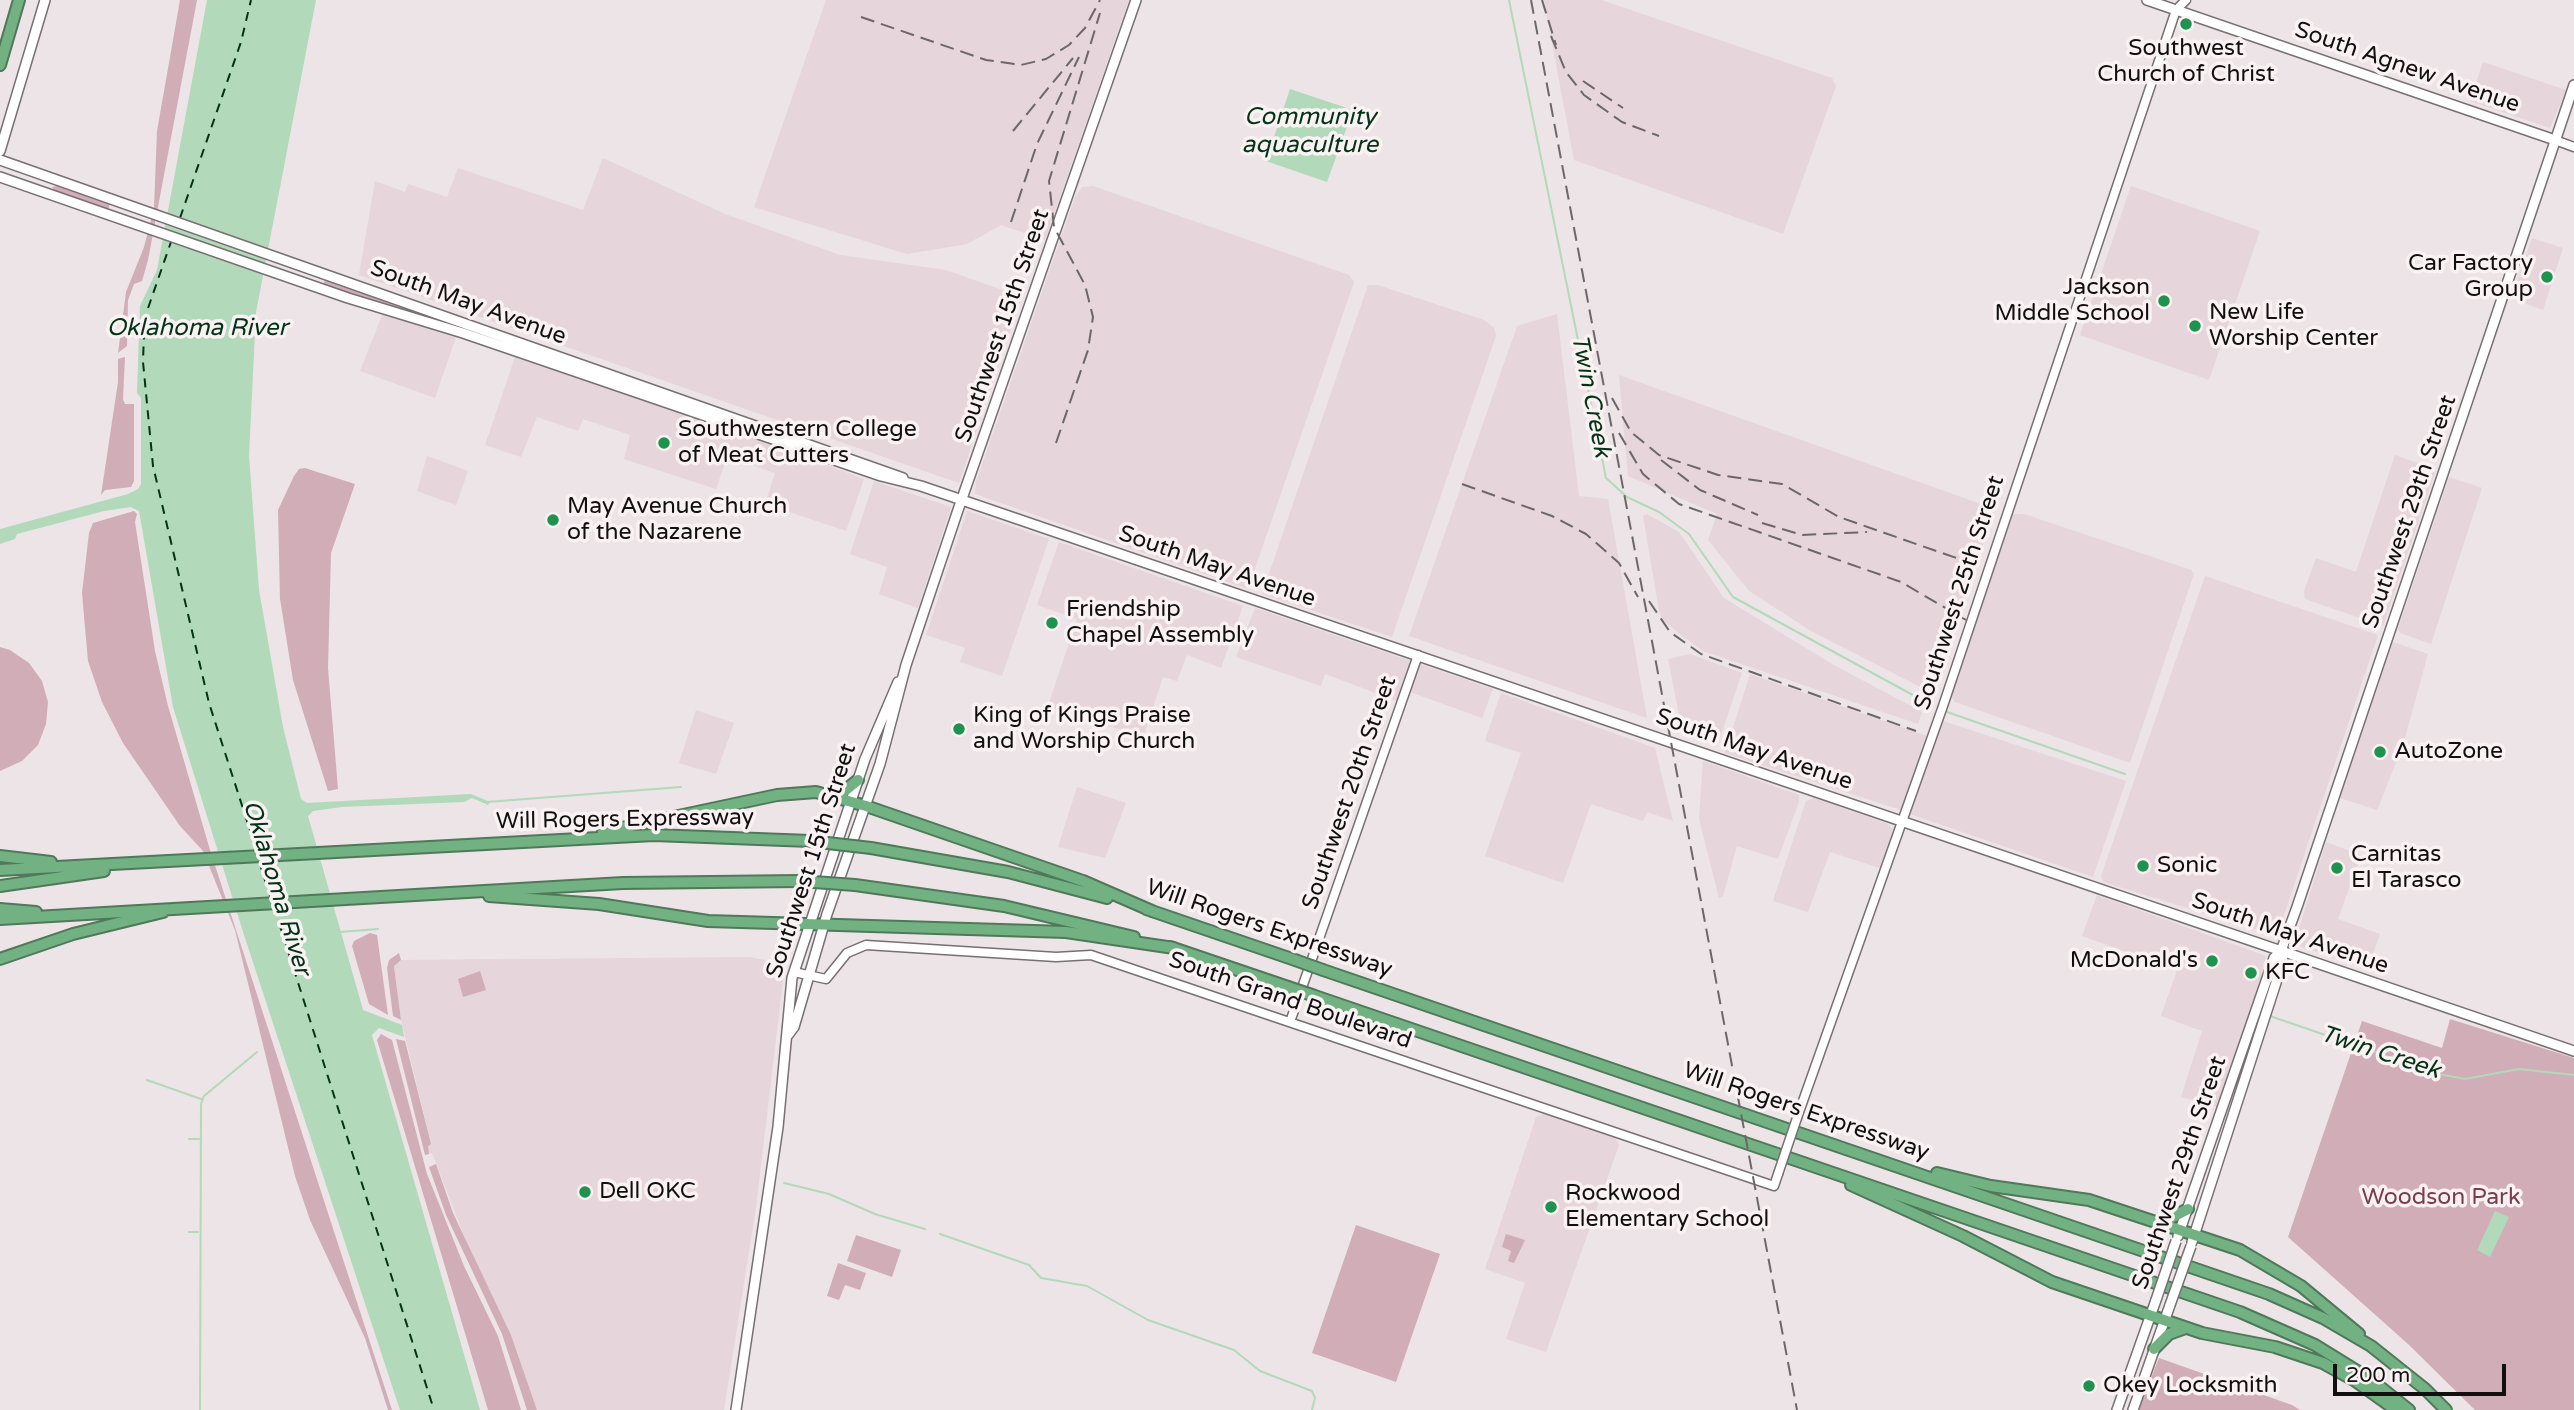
<!DOCTYPE html>
<style>
body{margin:0}
#map{position:relative;width:2574px;height:1410px;overflow:hidden;background:#ece4e6;font-family:"Varela Round",sans-serif}
canvas{display:block}
.scale{position:absolute;left:2333px;top:1364px;width:173px;height:32px;box-sizing:border-box;border:4px solid #120f10;border-top:0;padding-left:9px;font-size:21px;line-height:24px;white-space:nowrap;color:#120f10;-webkit-text-stroke:5px #faf1f3;paint-order:stroke}
</style>
<div id="map">
<canvas width="2574" height="1410"></canvas>
<div class="scale">200 m</div>
</div>
<script>
const context = document.querySelector('canvas').getContext('2d');
context.lineJoin = 'round';
function fillPath(path, color) {
  context.fillStyle = color;
  context.fill(path, 'evenodd');
}
function toPath(rows) {
  const path = new Path2D();
  for (const r of rows) {
    path.moveTo(r[0], r[1]);
    for (let i = 2; i < r.length; i += 2) path.lineTo(r[i], r[i + 1]);
  }
  return path;
}
function trace(path, color, width, dash) {
  context.strokeStyle = color;
  context.lineWidth = width;
  context.lineCap = dash ? 'butt' : 'round';
  context.setLineDash(dash || []);
  context.stroke(path);
}
function drawText(font, color, halo, rows, align = 'center') {
  context.font = font + ' "Varela Round",sans-serif';
  context.lineWidth = 7;
  context.setLineDash([]);
  context.textBaseline = 'middle';
  context.strokeStyle = halo;
  context.fillStyle = color;
  for (const [text, x, y, turn = 0] of rows) {
    context.save();
    context.translate(x, y);
    context.rotate((+turn || 0) * Math.PI / 180);
    context.textAlign = isNaN(turn) ? turn : align;
    if (halo) context.strokeText(text, 0, 0);
    context.fillText(text, 0, 0);
    context.restore();
  }
}
fillPath(toPath([
 [826,0,1129,0,1045,240,1001,225,967,244,907,254,754,207],
 [1544,0,1601,0,1832,78,1836,86,1783,234,1574,160],
 [2483,62,2566,90,2550,128,2470,101],
 [603,158,725,214,840,255,946,270,1022,297,959,483,359,275,375,181,405,192,408,184,447,197,458,168,583,210],
 [1093,186,1349,275,1354,282,1250,583,1245,588,975,494,976,482,1075,197,1082,187],
 [2131,186,2260,231,2209,380,2080,335],
 [2532,238,2563,248,2543,310,2516,300,2513,293],
 [1368,285,1378,285,1484,320,1494,328,1496,336,1392,637,1262,594],
 [383,313,456,337,435,398,360,371],
 [1557,314,1579,496,1608,499,1647,718,1409,636,1517,326],
 [515,357,769,440,775,445,864,479,846,531,765,504,775,473,727,457,716,489,624,459,630,435,583,419,578,431,537,417,521,457,485,445],
 [1619,375,1995,509,1932,693,1811,631,1749,591,1708,540,1717,514,1628,476],
 [2395,455,2431,468,2435,473,2383,626,2305,599,2304,591,2316,558,2356,572],
 [427,456,468,471,456,505,417,491],
 [2449,477,2482,488,2431,644,2400,633,2398,629],
 [874,481,951,507,918,608,879,594,887,567,850,554],
 [967,511,1049,539,1002,676,960,662,965,648,926,635],
 [1647,514,1679,532,1724,598,1832,664,1922,712,1918,724,1703,651,1681,635,1663,620,1659,611,1643,516],
 [2013,514,2024,514,2191,570,2194,574,2130,763,1955,702,1950,695],
 [1059,542,1243,606,1221,668,1187,655,1177,681,1163,677,1143,737,1048,706,1077,619,1037,605],
 [2205,576,2378,635,2277,936,2103,882,2101,876],
 [1255,608,1493,689,1482,718,1410,692,1405,704,1325,674,1321,686,1236,657],
 [2393,642,2428,654,2403,745,2377,810,2340,798],
 [1690,654,1742,673,1720,738,1681,725,1668,659],
 [1750,674,1927,736,1901,810,1725,753],
 [1501,693,1655,748,1673,821,1647,812,1643,821,1591,804,1563,883,1485,856,1521,753,1485,741],
 [696,710,734,723,716,774,679,763],
 [1943,721,2126,781,2093,877,1910,814],
 [1703,761,1799,795,1799,802,1778,859,1737,846,1723,896,1719,898,1699,819],
 [1077,787,1126,803,1105,858,1058,847],
 [1814,798,1888,824,1893,830,1880,868,1830,852,1808,912,1773,901,1806,801],
 [2326,842,2361,855,2338,919,2380,934,2367,970,2294,944],
 [2097,895,2266,956,2262,978,2218,1107,2181,1097,2202,1031,2161,1016,2177,970,2082,936],
 [749,957,780,963,777,972,783,981,756,1207,724,1410,537,1410,511,1335,470,1251,432,1153,429,1154,427,1146,431,1144,401,1020,394,965,401,960],
 [1546,1113,1615,1137,1619,1145,1546,1352,1506,1339,1525,1283,1485,1269,1536,1117]
]), '#e6d5da');
fillPath(toPath([
 [180,0,197,0,148,260,142,281,134,284,128,300,127,346,118,353,126,292,144,247,154,208,157,131],
 [61,185,110,203,108,211,56,192,52,187],
 [326,277,450,322,451,324,323,285],
 [125,357,123,399,125,404,134,404,134,481,131,487,105,490,101,495,118,382,118,359],
 [305,468,355,484,331,553,328,668,338,789,328,791,293,680,280,599,278,510,294,476,299,469],
 [134,511,137,514,135,522,155,651,168,706,210,850,392,1410,388,1410,365,1338,310,1220,295,1176,235,930,203,851,180,826,123,743,102,702,88,661,82,593,89,533,93,523],
 [0,647,10,650,29,663,42,681,48,702,46,724,38,745,22,761,0,771],
 [370,933,377,935,388,1015,369,1004,352,946,354,941],
 [399,953,401,960,394,966,401,1020,393,1016,387,968,389,960],
 [480,971,486,990,463,997,458,979],
 [2450,1019,2574,1058,2574,1410,2475,1410,2408,1344,2288,1237,2362,1021,2442,1048],
 [381,1034,392,1040,427,1174,464,1266,498,1336,521,1410,488,1410,377,1040],
 [396,1039,405,1041,431,1144,428,1146,429,1154,425,1155],
 [436,1164,453,1213,511,1335,537,1410,527,1410,502,1334,446,1215,429,1167],
 [1356,1225,1440,1254,1396,1382,1312,1353],
 [1506,1234,1525,1240,1514,1263,1508,1261,1511,1251,1502,1247],
 [856,1235,901,1250,892,1277,847,1261],
 [838,1263,866,1273,860,1290,845,1285,839,1300,827,1296],
 [2159,1358,2292,1405,2300,1410,2138,1410]
]), '#d1adb7');
fillPath(toPath([
 [207,0,316,0,256,312,249,456,259,590,283,727,301,799,307,803,471,794,490,802,488,805,472,798,464,802,342,807,313,811,308,816,363,1010,402,1025,404,1037,379,1028,372,1035,480,1410,400,1410,244,935,173,707,139,511,131,507,104,511,17,534,15,539,0,544,0,529,128,494,138,489,141,484,141,398,137,393,140,306,157,270],
 [1290,89,1353,110,1327,182,1266,161],
 [2495,1211,2509,1217,2490,1257,2477,1250]
]), '#b1d9ba');
trace(toPath([
 [1509,0,1606,478,1627,497,1659,512,1689,534,1733,597,1933,706],
 [1947,712,2125,774],
 [487,802,681,787],
 [340,932,378,929],
 [2270,1016,2389,1057,2417,1070,2465,1079,2519,1069,2574,1075],
 [147,1080,201,1099],
 [189,1139,199,1139],
 [784,1183,829,1194,875,1214,925,1229],
 [189,1232,198,1232],
 [940,1234,1029,1265,1041,1278,1087,1286,1148,1320,1234,1350,1260,1371,1312,1391,1315,1398,1312,1410],
 [200,1410,201,1104,204,1096,257,1052]
]), '#b1d9ba', 2);
trace(toPath([
 [180,218,241,42,251,0],
 [172,239,146,314,144,333,143,362,153,466,209,703,257,852],
 [259,861,271,899],
 [274,907,434,1410]
]), '#023316', 2, [9, 7]);
const tertiary = toPath([
 [2555,140,2574,147],
 [794,972,826,979,847,953,866,945,1056,957,1091,955,1774,1186,1778,1174],
 [1290,1022,1418,655],
 [1798,1115,1943,706,2176,10,2186,0]
]);
const secondary = toPath([
 [2147,0,2555,140],
 [0,151,45,0],
 [0,160,903,478],
 [0,177,348,298,463,333,881,476,921,486,2574,1051],
 [788,1035,794,1027,827,914,880,764,906,665,958,510,1136,0],
 [2178,1236,2274,958,2281,951,2297,907,2574,85],
 [2192,1242,2283,961,2281,951],
 [736,1410,778,1127,792,978,865,759,898,682],
 [2117,1410,2156,1300],
 [2133,1410,2170,1305]
]);
const motorway = toPath([
 [0,65,19,0],
 [832,795,842,793,858,780],
 [603,832,777,795,816,792,866,806,1083,881,1152,911],
 [871,848,1008,872,1107,898],
 [0,856,51,862],
 [0,870,654,835,810,841],
 [855,885,1004,906,1134,937],
 [0,886,104,871],
 [489,896,599,904,708,921,1066,932,1174,948],
 [0,909,36,912],
 [1146,909,1295,960],
 [0,919,623,883,800,881],
 [1170,947,1288,987],
 [0,959,73,934,163,912],
 [1323,970,2269,1294,2323,1318,2371,1346,2425,1389,2446,1410],
 [1315,996,2240,1312,2315,1345,2370,1379,2409,1410],
 [1937,1173,1991,1186,2089,1200,2240,1250,2301,1286,2359,1334],
 [1851,1185,1963,1236,2052,1282,2202,1333,2275,1347,2323,1363,2354,1380,2396,1410],
 [2163,1222,2188,1209],
 [2154,1349,2169,1334,2183,1329]
]);
trace(tertiary, '#776f71', 11);
trace(secondary, '#776f71', 12);
trace(motorway, '#50785a', 14);
trace(tertiary, '#fff', 8);
trace(secondary, '#fff', 9);
trace(motorway, '#71b182', 10);
trace(toPath([
 [1531,0,1797,1410],
 [1542,0,1556,45],
 [861,17,986,60,1021,65,1046,59,1069,45,1085,28,1100,0],
 [1551,36,1566,72,1584,95,1622,122,1659,136],
 [1583,81,1623,108],
 [1013,131,1073,58],
 [1011,222,1037,144,1079,57],
 [1612,398,1631,432,1659,455,1718,475,1782,484,1839,517,1962,560],
 [1619,433,1643,474,1679,504,1901,582,1966,620],
 [1056,443,1088,350,1093,317,1085,285,1054,227,1049,181,1100,13],
 [1661,460,1700,490,1758,515],
 [1462,484,1552,516,1586,534,1619,563,1638,597],
 [1762,523,1802,535,1867,532],
 [1649,601,1670,632,1701,654,1916,731]
]), '#6c6768', 2, [14, 7]);
const tertiaryBridge = toPath([
 [1778,1174,1798,1115]
]);
const secondaryBridge = toPath([
 [2156,1300,2176,1241],
 [2170,1305,2191,1246]
]);
const motorwayBridge = toPath([
 [810,841,871,848],
 [800,881,855,885],
 [1295,960,1323,970],
 [1288,987,1315,996]
]);
trace(tertiaryBridge, '#776f71', 11, []);
trace(secondaryBridge, '#776f71', 12, []);
trace(motorwayBridge, '#50785a', 14, []);
trace(tertiaryBridge, '#fff', 8);
trace(secondaryBridge, '#fff', 9);
trace(motorwayBridge, '#71b182', 10);
for (const [x, y, r, color] of [
 [2186,24,7,"#1e934e"],
 [2547,277,7,"#1e934e"],
 [2164,301,7,"#1e934e"],
 [2195,326,7,"#1e934e"],
 [664,443,7,"#1e934e"],
 [553,520,7,"#1e934e"],
 [1052,623,7,"#1e934e"],
 [959,729,7,"#1e934e"],
 [2380,752,7,"#1e934e"],
 [2143,866,7,"#1e934e"],
 [2337,868,7,"#1e934e"],
 [2212,961,7,"#1e934e"],
 [2251,973,7,"#1e934e"],
 [585,1192,7,"#1e934e"],
 [1551,1207,7,"#1e934e"],
 [2089,1386,7,"#1e934e"]
]) {
  const dot = new Path2D();
  dot.arc(x, y, r, 0, 2 * Math.PI);
  context.fillStyle = color;
  context.fill(dot);
  trace(dot, '#faf1f3', 2.5);
}
drawText('23px', '#120f10', '#faf1f3', [
 ["Southwest",2186,49,"center"],
 ["Church of Christ",2186,75,"center"],
 ["Car Factory",2533,264,"right"],
 ["Group",2533,290,"right"],
 ["Jackson",2150,288,"right"],
 ["Middle School",2150,314,"right"],
 ["New Life",2209,313],
 ["Worship Center",2209,339],
 ["Southwestern College",678,430],
 ["of Meat Cutters",678,456],
 ["May Avenue Church",567,507],
 ["of the Nazarene",567,533],
 ["Friendship",1066,610],
 ["Chapel Assembly",1066,636],
 ["King of Kings Praise",973,716],
 ["and Worship Church",973,742],
 ["AutoZone",2394,752],
 ["Carnitas",2351,855],
 ["El Tarasco",2351,881],
 ["Sonic",2157,866],
 ["McDonald's",2198,961,"right"],
 ["KFC",2265,973],
 ["Dell OKC",599,1192],
 ["Rockwood",1565,1194],
 ["Elementary School",1565,1220],
 ["Okey Locksmith",2103,1386]
], 'left');
drawText('23px', '#120f10', '#faf1f3', [
 ["South Agnew Avenue",2407,68,19],
 ["South May Avenue",468,303,20],
 ["Southwest 15th Street",1003,326,-71],
 ["Southwest 29th Street",2410,512,-71],
 ["South May Avenue",1217,567,19],
 ["Southwest 25th Street",1960,593,-72],
 ["South May Avenue",1754,750,19],
 ["Southwest 20th Street",1350,793,-71],
 ["Will Rogers Expressway",625,820,-1],
 ["Southwest 15th Street",812,861,-72],
 ["Will Rogers Expressway",1269,929,19],
 ["South May Avenue",2290,934,19],
 ["South Grand Boulevard",1290,1001,19],
 ["Will Rogers Expressway",1806,1112,19],
 ["Southwest 29th Street",2180,1173,-71]
]);
drawText('23px', '#7b3c52', '#faf1f3', [
 ["Woodson Park",2441,1198]
]);
drawText('italic 24px', '#023316', '#faf1f3', [
 ["Community",1310,118],
 ["aquaculture",1310,146],
 ["Oklahoma River",197,329],
 ["Twin Creek",1590,396,79],
 ["Oklahoma River",276,888,73],
 ["Twin Creek",2380,1053,18]
]);
</script>
